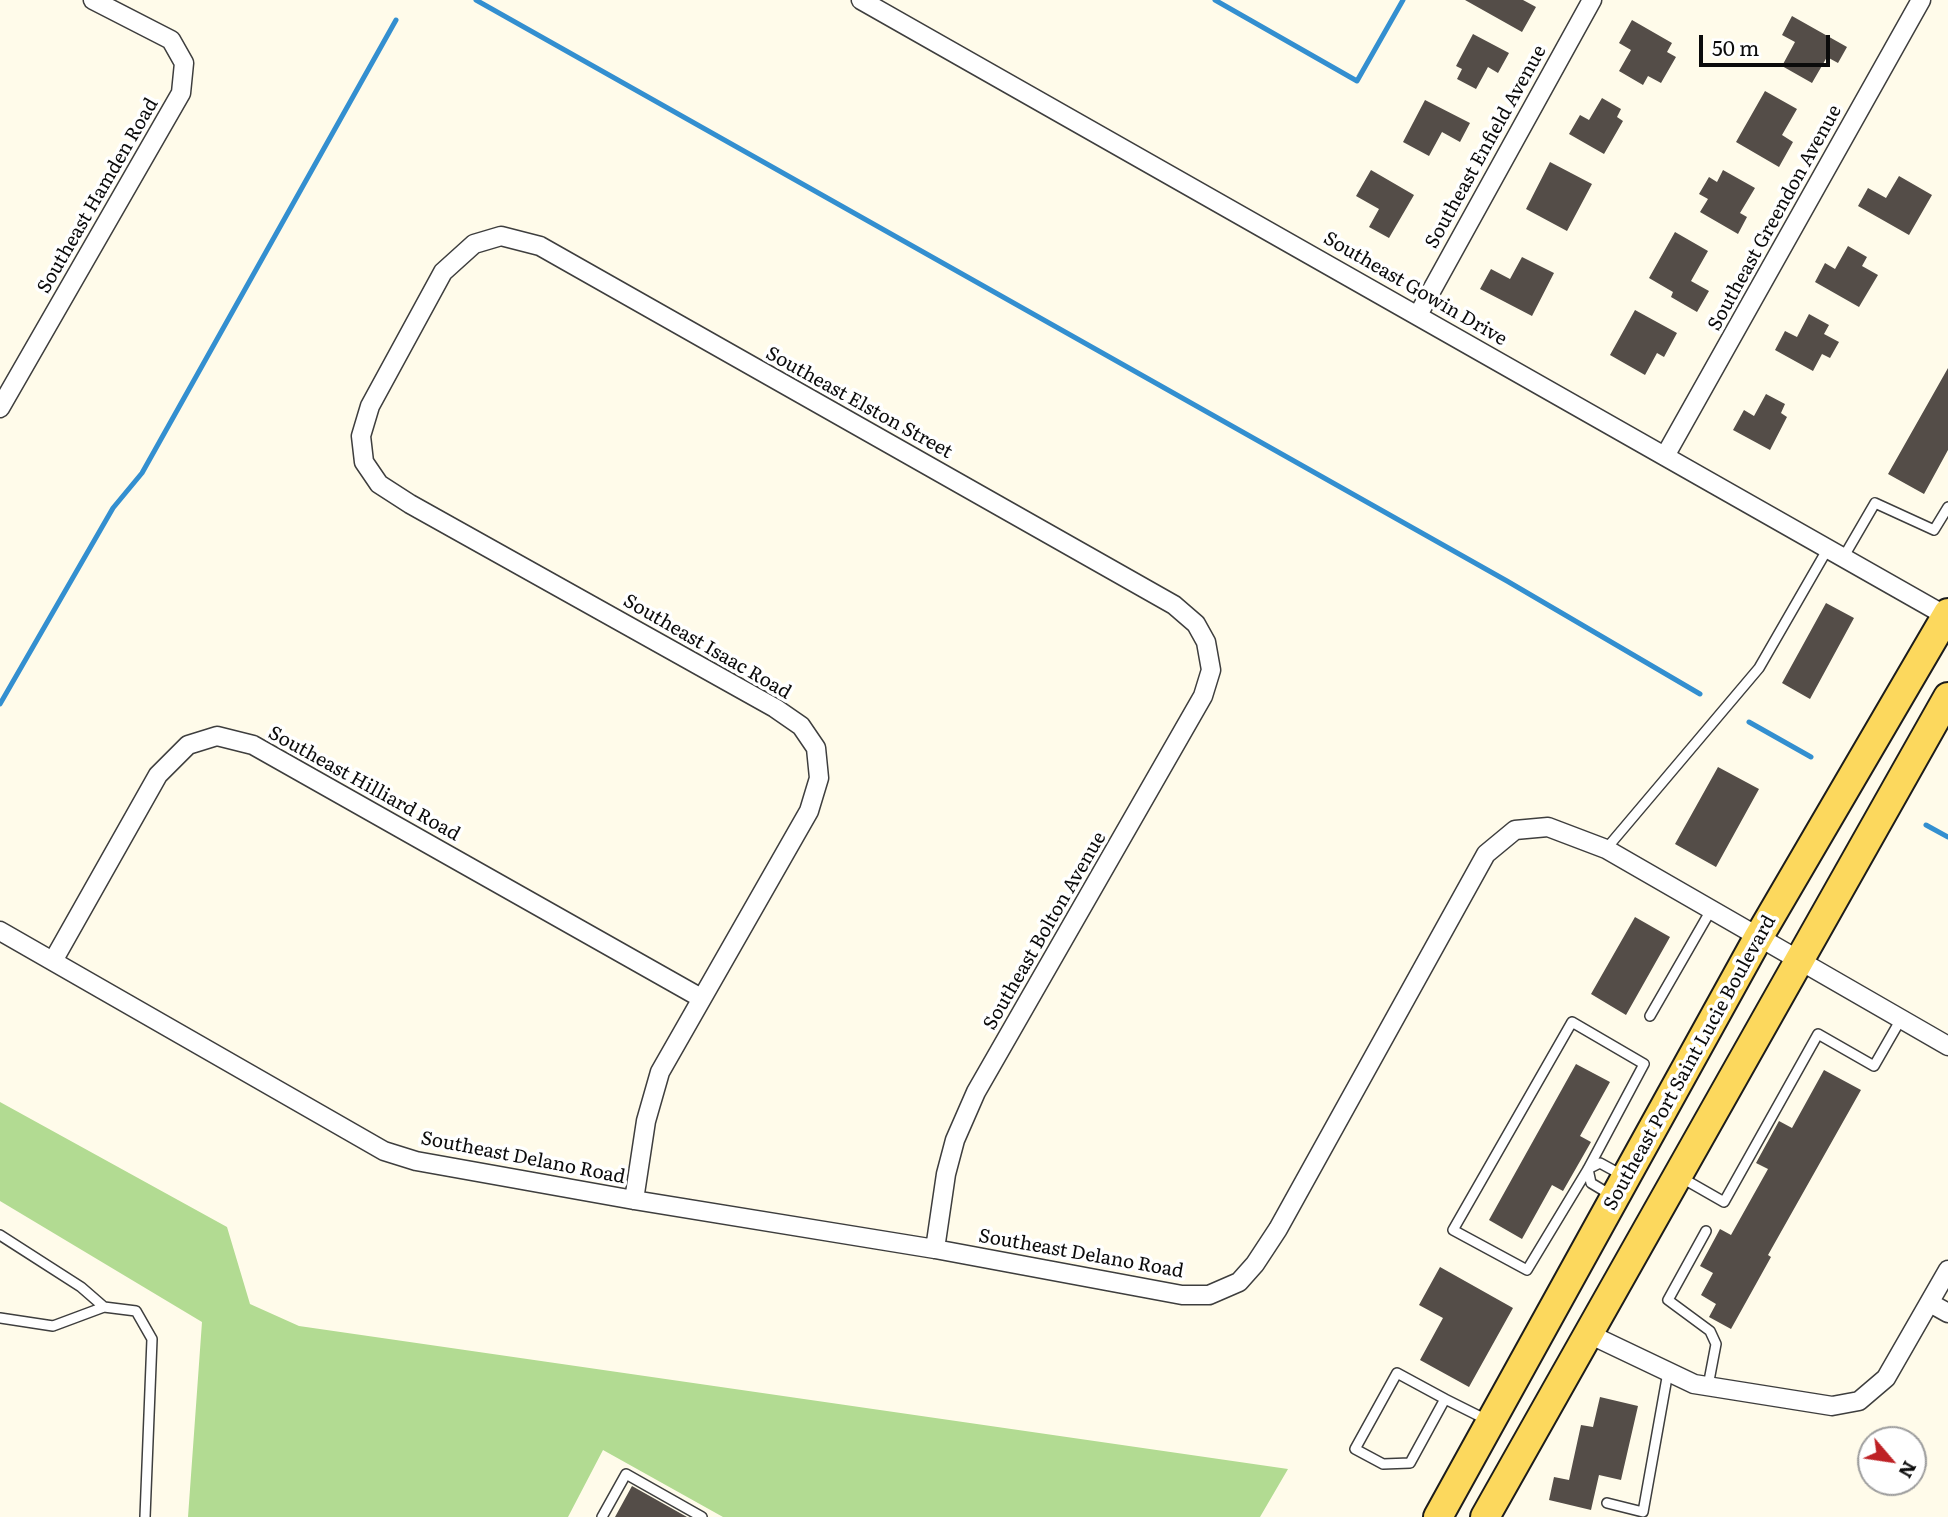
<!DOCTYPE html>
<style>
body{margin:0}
#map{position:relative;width:1948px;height:1517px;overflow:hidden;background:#fffbea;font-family:Literata,serif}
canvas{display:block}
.north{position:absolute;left:1857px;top:1426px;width:70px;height:70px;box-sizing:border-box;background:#fff;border:2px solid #9d9d9d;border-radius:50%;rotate:119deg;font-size:19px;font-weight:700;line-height:28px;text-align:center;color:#0b0b0b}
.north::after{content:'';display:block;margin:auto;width:24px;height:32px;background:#be2125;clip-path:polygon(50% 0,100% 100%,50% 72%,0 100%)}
.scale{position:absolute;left:1699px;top:35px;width:131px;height:32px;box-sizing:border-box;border:4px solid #0b0b0b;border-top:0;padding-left:9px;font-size:21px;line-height:24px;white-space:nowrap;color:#0b0b0b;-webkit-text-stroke:5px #fff;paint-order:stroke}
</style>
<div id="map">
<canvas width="1948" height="1517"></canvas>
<div class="north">N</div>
<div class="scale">50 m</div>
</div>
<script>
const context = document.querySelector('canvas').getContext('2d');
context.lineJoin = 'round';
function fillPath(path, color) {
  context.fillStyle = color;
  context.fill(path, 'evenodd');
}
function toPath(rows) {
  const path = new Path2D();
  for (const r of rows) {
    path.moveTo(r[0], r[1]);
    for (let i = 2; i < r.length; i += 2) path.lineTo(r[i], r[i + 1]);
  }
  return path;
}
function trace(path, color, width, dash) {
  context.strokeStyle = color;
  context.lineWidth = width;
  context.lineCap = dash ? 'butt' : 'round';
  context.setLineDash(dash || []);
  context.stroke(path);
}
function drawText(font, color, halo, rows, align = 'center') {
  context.font = font + ' Literata,serif';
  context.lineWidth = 7;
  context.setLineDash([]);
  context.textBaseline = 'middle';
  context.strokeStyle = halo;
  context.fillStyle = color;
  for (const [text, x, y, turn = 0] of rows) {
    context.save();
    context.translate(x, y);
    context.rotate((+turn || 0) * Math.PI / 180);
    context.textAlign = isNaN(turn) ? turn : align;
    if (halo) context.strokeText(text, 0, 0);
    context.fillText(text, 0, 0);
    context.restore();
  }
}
fillPath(toPath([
 [0,1102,227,1227,250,1304,299,1326,1288,1469,1260,1517,723,1517,603,1450,568,1517,188,1517,202,1322,0,1201]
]), '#b2db92');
trace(toPath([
 [476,0,1507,581,1700,694],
 [1215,0,1357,81,1403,0],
 [0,704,113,508,142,473,396,20],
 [1749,722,1811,757],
 [1926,825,1948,837]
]), '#338fd0', 5);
fillPath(toPath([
 [1465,0,1523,0,1536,7,1522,32],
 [1792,16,1847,47,1838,63,1827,57,1812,83,1782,66,1795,42,1782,35],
 [1632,20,1672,43,1667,52,1676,57,1661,83,1648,76,1643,85,1619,71,1631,50,1619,43],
 [1473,34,1509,53,1498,73,1488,67,1476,89,1457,79,1462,69,1456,66],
 [1765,91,1797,109,1782,135,1793,142,1779,167,1736,142],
 [1602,98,1621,109,1617,117,1623,121,1604,154,1569,134,1580,115,1589,120],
 [1425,100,1470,123,1460,142,1442,132,1429,156,1403,142],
 [1550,162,1592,184,1567,231,1526,209],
 [1371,170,1414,195,1389,238,1369,227,1379,209,1356,196],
 [1723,170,1755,188,1740,213,1747,217,1738,234,1700,212,1708,199,1699,194,1709,177,1717,182],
 [1899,176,1932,195,1909,235,1858,206,1868,188,1886,198],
 [1675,232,1708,251,1691,281,1709,291,1697,312,1671,297,1673,292,1649,278],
 [1848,246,1867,257,1862,266,1878,275,1859,307,1815,282,1825,263,1835,269],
 [1522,257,1554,273,1532,316,1480,289,1491,269,1510,279],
 [1635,310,1677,333,1664,357,1657,353,1645,375,1610,355],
 [1809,314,1829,325,1824,334,1839,342,1830,358,1822,354,1813,371,1775,350,1785,331,1797,337],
 [1948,368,1948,450,1924,494,1888,474],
 [1766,394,1785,404,1781,413,1787,417,1770,450,1733,430,1744,410,1754,416],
 [1826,603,1854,618,1810,699,1782,683],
 [1718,767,1759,789,1716,867,1675,844],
 [1635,917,1670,937,1626,1015,1591,994],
 [1576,1064,1610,1082,1580,1136,1591,1142,1563,1191,1552,1185,1522,1239,1489,1220],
 [1824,1070,1861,1090,1768,1255,1771,1257,1731,1329,1709,1317,1716,1304,1701,1295,1713,1273,1700,1266,1720,1229,1731,1235,1768,1169,1756,1163,1779,1121,1792,1128],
 [1440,1267,1513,1308,1469,1387,1420,1360,1443,1318,1419,1305],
 [1600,1397,1638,1406,1621,1480,1599,1475,1591,1510,1549,1500,1554,1477,1569,1480,1581,1425,1593,1427],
 [632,1486,687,1517,615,1517]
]), '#544d48');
const service = toPath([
 [1843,558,1875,503,1934,530,1948,507],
 [1606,849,1759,668,1827,550],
 [1650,1016,1711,910],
 [1572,1022,1644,1064,1588,1169,1527,1270,1453,1230,1572,1022],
 [1682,1178,1724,1202,1818,1034,1874,1066,1901,1019],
 [1611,1195,1591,1183,1588,1169,1600,1163,1622,1175],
 [1706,1231,1668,1300,1710,1331,1716,1344,1708,1386],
 [0,1235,81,1287,104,1307],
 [0,1318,53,1326,104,1307,136,1311,152,1339,145,1517],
 [1445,1399,1410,1463,1383,1464,1355,1449,1397,1373,1445,1399,1487,1420],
 [1607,1503,1643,1512,1668,1372],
 [602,1517,626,1474,702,1517]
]);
const minor = toPath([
 [861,0,1948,617],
 [1418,315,1592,0],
 [0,408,181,93,184,63,171,40,93,0],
 [1665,456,1921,0],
 [0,931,384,1151,416,1161,634,1200,935,1249,1182,1295,1209,1295,1239,1282,1255,1264,1278,1229,1486,854,1515,830,1548,827,1606,849,1948,1046],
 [53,961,158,775,188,745,217,736,253,745,701,998],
 [634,1200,646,1121,660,1072,809,811,819,778,816,748,801,726,775,708,410,504,379,484,364,462,361,436,370,406,443,272,474,244,501,236,540,246,1174,605,1196,624,1206,642,1211,670,1203,696,976,1092,955,1140,946,1174,935,1249],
 [1930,1303,1948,1313],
 [1589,1334,1694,1384,1832,1406,1859,1401,1886,1378,1948,1270]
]);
const primary = toPath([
 [1438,1517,1758,938,1948,613],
 [1485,1517,1948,697]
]);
trace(service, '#3e3e3e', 12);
trace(minor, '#3e3e3e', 21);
trace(primary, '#1c1c1c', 32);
trace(service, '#fff', 9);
trace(minor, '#fff', 18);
trace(primary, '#fcd85d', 28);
drawText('19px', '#0b0b0b', '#fff', [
 ["Southeast Enfield Avenue",1486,147,-61],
 ["Southeast Hamden Road",98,196,-60],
 ["Southeast Greendon Avenue",1775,218,-61],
 ["Southeast Gowin Drive",1415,289,30],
 ["Southeast Elston Street",859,403,29],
 ["Southeast Isaac Road",707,647,30],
 ["Southeast Hilliard Road",364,784,29],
 ["Southeast Bolton Avenue",1045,931,-60],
 ["Southeast Port Saint Lucie Boulevard",1690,1063,-61],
 ["Southeast Delano Road",523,1158,11],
 ["Southeast Delano Road",1081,1254,10]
]);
</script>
